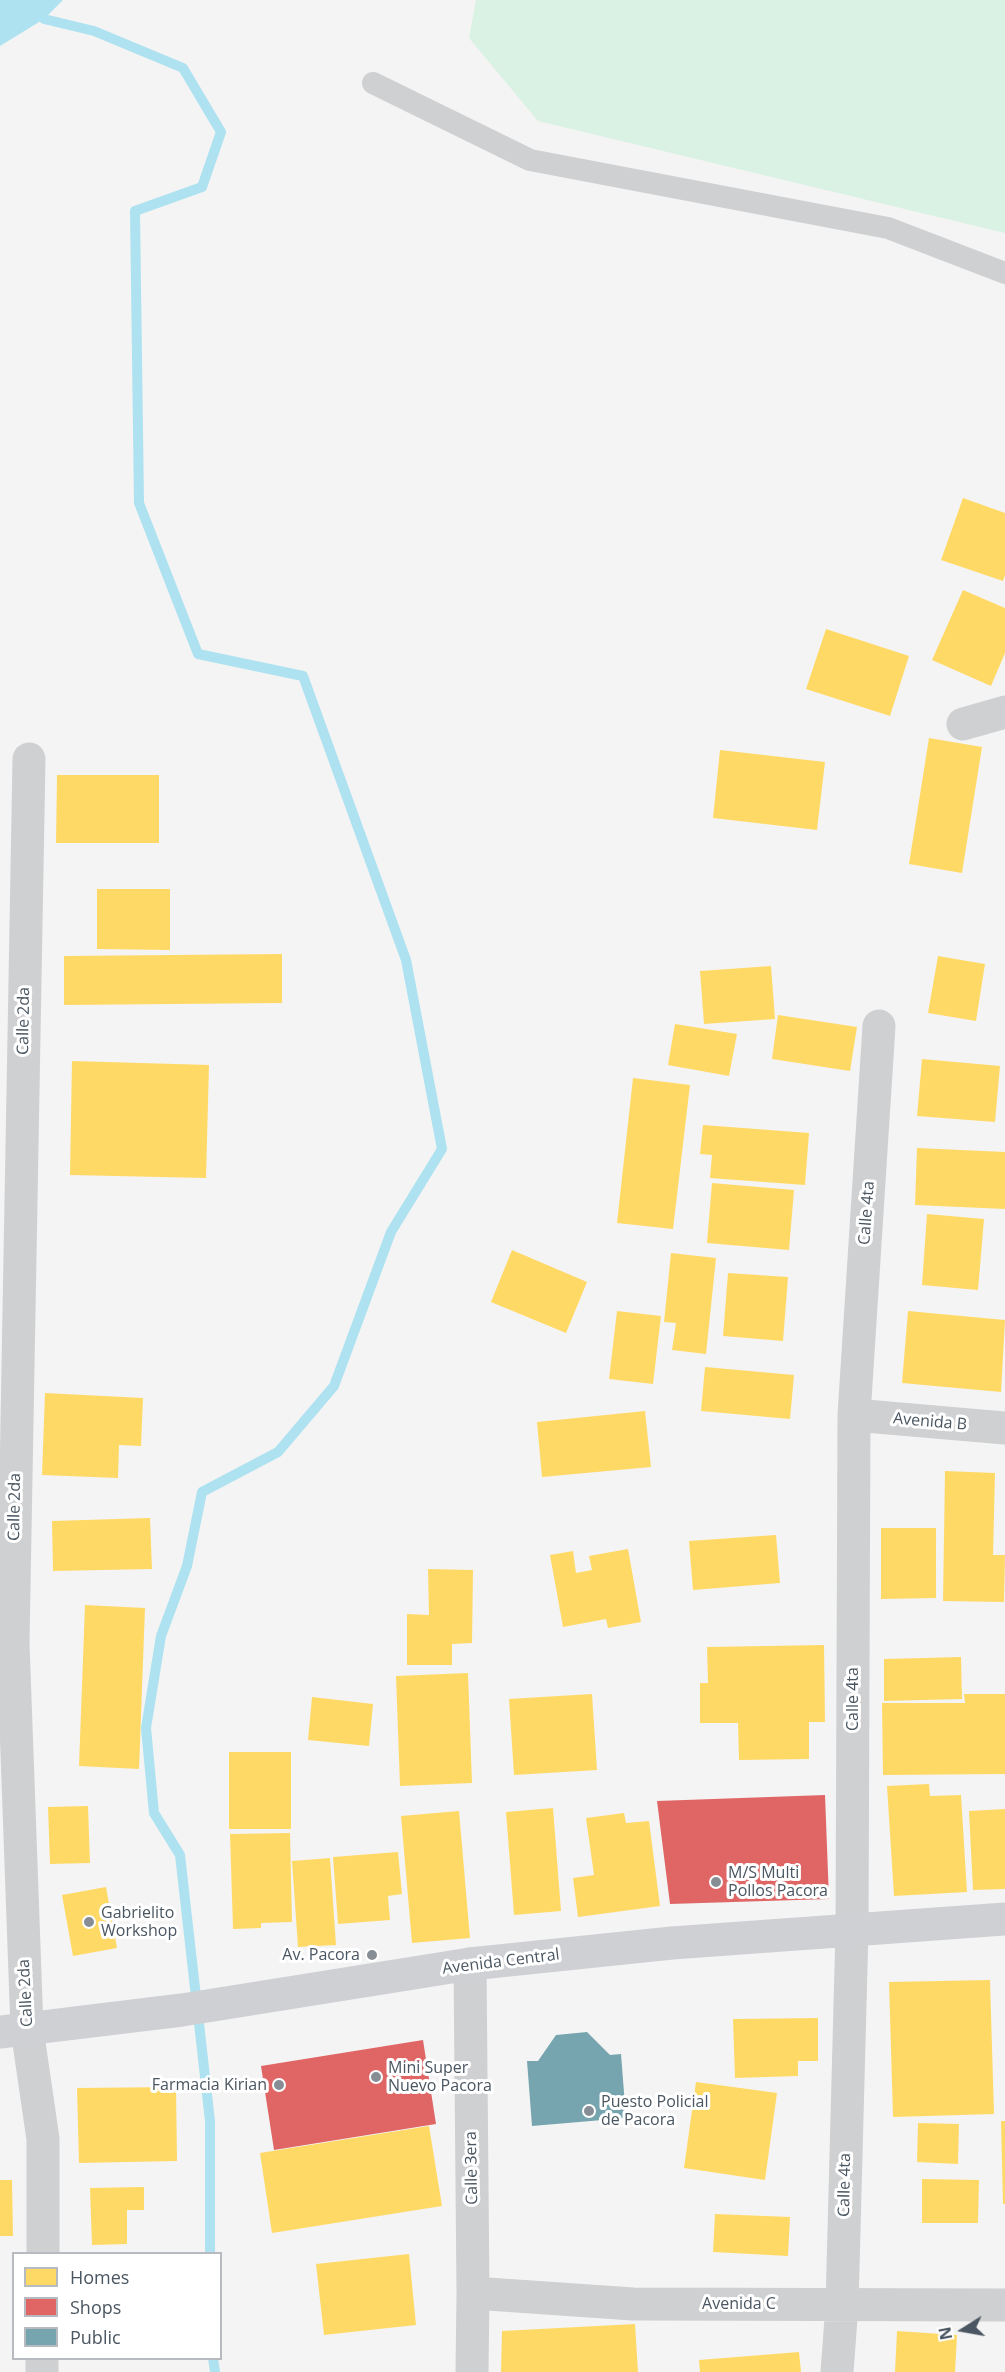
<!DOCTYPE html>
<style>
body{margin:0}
#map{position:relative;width:1005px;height:2372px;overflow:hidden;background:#f4f4f4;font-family:"Open Sans",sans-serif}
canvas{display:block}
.legend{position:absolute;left:12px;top:2252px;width:210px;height:108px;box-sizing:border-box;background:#fff;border:2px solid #b7bbc0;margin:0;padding:8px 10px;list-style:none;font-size:18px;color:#4a5661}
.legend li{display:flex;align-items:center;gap:12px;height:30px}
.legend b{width:30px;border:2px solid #b7bbc0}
.north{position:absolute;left:933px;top:2300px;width:60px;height:60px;-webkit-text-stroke:4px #fff;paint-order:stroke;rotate:259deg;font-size:16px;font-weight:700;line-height:24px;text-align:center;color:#4a5661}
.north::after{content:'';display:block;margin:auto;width:21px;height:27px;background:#4a5661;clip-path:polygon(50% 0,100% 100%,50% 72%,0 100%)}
</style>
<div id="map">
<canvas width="1005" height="2372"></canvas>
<ul class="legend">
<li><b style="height:16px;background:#ffd966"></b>Homes</li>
<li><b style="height:16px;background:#e06666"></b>Shops</li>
<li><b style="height:16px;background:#76a5af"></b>Public</li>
</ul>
<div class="north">N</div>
</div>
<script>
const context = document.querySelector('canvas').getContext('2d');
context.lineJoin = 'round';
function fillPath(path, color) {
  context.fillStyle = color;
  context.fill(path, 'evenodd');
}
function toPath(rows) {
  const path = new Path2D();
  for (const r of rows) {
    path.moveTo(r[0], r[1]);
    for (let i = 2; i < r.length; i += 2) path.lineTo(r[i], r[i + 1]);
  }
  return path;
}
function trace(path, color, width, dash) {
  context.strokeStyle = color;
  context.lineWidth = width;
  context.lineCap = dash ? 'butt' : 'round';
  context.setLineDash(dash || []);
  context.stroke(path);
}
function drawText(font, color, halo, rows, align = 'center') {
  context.font = font + ' "Open Sans",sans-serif';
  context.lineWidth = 6;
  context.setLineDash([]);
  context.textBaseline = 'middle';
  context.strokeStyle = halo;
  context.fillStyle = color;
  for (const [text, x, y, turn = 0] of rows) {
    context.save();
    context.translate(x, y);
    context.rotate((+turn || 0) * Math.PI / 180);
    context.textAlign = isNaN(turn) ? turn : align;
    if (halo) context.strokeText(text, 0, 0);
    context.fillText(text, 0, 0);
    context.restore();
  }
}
fillPath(toPath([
 [476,0,1005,0,1005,233,538,121,469,38]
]), '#d9f2e3');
fillPath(toPath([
 [0,0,63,0,44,19,0,46]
]), '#aee2f0');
fillPath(toPath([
 [963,498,1005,513,1005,575,1003,581,941,560],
 [963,590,1005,608,1005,653,991,686,932,660],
 [826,629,909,656,890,716,806,689],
 [929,738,982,747,962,873,909,864],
 [720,750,825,762,817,830,713,818],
 [57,775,159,775,159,843,56,843],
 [97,889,170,889,170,950,97,949],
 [282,954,282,1003,64,1005,64,956],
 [938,956,985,964,976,1021,928,1013],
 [771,966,775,1019,704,1024,700,971],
 [778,1015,857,1027,850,1071,772,1059],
 [675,1024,737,1034,729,1076,668,1065],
 [922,1059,1000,1066,995,1122,917,1116],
 [72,1061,209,1065,206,1178,70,1175],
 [633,1078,690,1085,673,1229,617,1223],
 [703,1125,809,1133,805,1185,710,1178,712,1155,700,1154],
 [917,1148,1005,1152,1005,1209,915,1205],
 [712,1183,794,1190,789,1250,707,1243],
 [927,1214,984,1219,978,1290,922,1285],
 [512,1250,587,1282,566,1333,491,1302],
 [671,1253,716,1258,706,1354,672,1350,676,1323,664,1322],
 [728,1273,788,1277,783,1341,723,1336],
 [617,1311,661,1316,653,1384,609,1379],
 [908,1311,1005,1320,1001,1392,902,1383],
 [705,1367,794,1375,790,1419,701,1411],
 [45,1393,143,1398,141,1446,119,1445,118,1478,42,1475],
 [645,1411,651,1467,542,1477,537,1422],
 [945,1471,995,1473,993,1555,1005,1555,1004,1602,943,1601],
 [150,1518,152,1569,53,1571,52,1521],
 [881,1528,936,1528,936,1598,881,1599],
 [776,1535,780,1583,693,1590,689,1541],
 [628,1549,641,1622,608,1628,606,1619,563,1627,550,1555,573,1551,576,1573,592,1570,589,1556],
 [428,1569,473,1570,472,1643,452,1644,452,1665,407,1665,407,1614,429,1615],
 [85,1605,145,1608,139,1769,79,1766],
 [824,1645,825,1722,809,1722,809,1759,739,1760,738,1723,700,1723,700,1683,708,1683,707,1647],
 [961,1657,962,1699,884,1701,884,1659],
 [468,1673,472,1783,400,1786,396,1676],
 [592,1694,597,1770,514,1775,509,1699],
 [964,1694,1005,1694,1005,1774,883,1775,882,1703,965,1703],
 [312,1697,373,1704,369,1746,308,1740],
 [229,1752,291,1752,291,1829,229,1829],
 [929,1784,930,1796,961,1795,967,1892,894,1896,887,1786],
 [88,1806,90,1863,50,1864,48,1807],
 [553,1808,561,1911,514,1915,506,1812],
 [1005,1809,1005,1889,973,1890,969,1811],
 [459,1811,470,1938,412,1943,401,1816],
 [624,1813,626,1823,649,1821,660,1906,578,1917,573,1878,594,1875,586,1818],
 [290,1833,292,1922,261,1923,261,1928,233,1929,230,1834],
 [398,1852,402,1894,388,1896,390,1920,338,1924,333,1857],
 [330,1858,336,1945,298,1947,292,1861],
 [106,1887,117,1948,73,1956,62,1895],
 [990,1980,994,2114,893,2117,889,1982],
 [818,2018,818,2061,798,2061,798,2076,735,2078,733,2019],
 [696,2082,777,2093,765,2180,684,2168],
 [176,2087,177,2161,79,2163,77,2088],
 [1001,2121,1005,2121,1005,2204,1003,2204],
 [918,2123,959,2124,958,2164,917,2162],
 [429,2126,442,2206,272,2233,260,2153],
 [922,2179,979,2180,978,2223,922,2223],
 [0,2180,12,2180,13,2236,0,2236],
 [144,2187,144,2210,127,2210,127,2244,92,2245,90,2188],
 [715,2214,790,2217,788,2256,713,2252],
 [409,2254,416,2325,324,2335,316,2264],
 [635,2324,638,2372,501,2372,502,2331],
 [897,2331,957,2335,955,2372,895,2372],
 [799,2352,801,2372,700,2372,699,2360]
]), '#ffd966');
fillPath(toPath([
 [825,1795,829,1899,670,1904,657,1801],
 [423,2040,436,2124,274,2150,261,2066]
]), '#e06666');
fillPath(toPath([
 [587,2032,610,2055,621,2054,626,2118,532,2126,527,2061,538,2061,556,2035]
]), '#76a5af');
trace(toPath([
 [34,0,44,19,94,31,183,68,221,132,202,187,135,211,139,503,198,654,303,676,406,960,442,1149,391,1232,334,1386,278,1452,202,1492,187,1566,161,1636,146,1728,154,1813,180,1855,210,2121,210,2254],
 [213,2358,215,2372]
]), '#aee2f0', 10);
trace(toPath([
 [373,83,530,160,888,228,1005,273]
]), '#ced0d2', 22);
trace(toPath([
 [963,724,1005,712],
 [29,759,13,1643,27,2029,43,2139,43,2254],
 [854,1415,1005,1428],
 [470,1964,473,2293,472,2372],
 [473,2293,633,2304,1005,2305],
 [42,2372,42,2358],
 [837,2372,842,2305,852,1930,854,1415,879,1026]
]), '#ced0d2', 33);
trace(toPath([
 [0,2032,182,2010,470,1964,672,1943,1005,1919]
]), '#ced0d4', 33);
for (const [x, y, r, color] of [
 [716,1882,6,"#868d94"],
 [89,1922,6,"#868d94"],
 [372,1955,6,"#868d94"],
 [376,2077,6,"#868d94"],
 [279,2085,6,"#868d94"],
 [589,2111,6,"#868d94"]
]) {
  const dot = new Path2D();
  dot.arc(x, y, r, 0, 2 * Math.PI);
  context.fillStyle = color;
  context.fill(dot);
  trace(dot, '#fff', 2);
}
drawText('16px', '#4a5661', '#fff', [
 ["Calle 2da",24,1021,-89],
 ["Calle 4ta",867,1213,-86],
 ["Avenida B",930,1422,5],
 ["Calle 2da",15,1507,-89],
 ["Calle 4ta",853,1699,-90],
 ["Avenida Central",501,1962,-7],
 ["Calle 2da",26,1993,-93],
 ["Calle 3era",472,2168,-91],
 ["Calle 4ta",845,2185,-89],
 ["Avenida C",739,2304]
]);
drawText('16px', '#4a5661', '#fff', [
 ["M/S Multi",728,1873],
 ["Pollos Pacora",728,1891],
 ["Gabrielito",101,1913],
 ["Workshop",101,1931],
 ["Av. Pacora",360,1955,"right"],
 ["Mini Super",388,2068],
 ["Nuevo Pacora",388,2086],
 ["Farmacia Kirian",267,2085,"right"],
 ["Puesto Policial",601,2102],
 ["de Pacora",601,2120]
], 'left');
</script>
